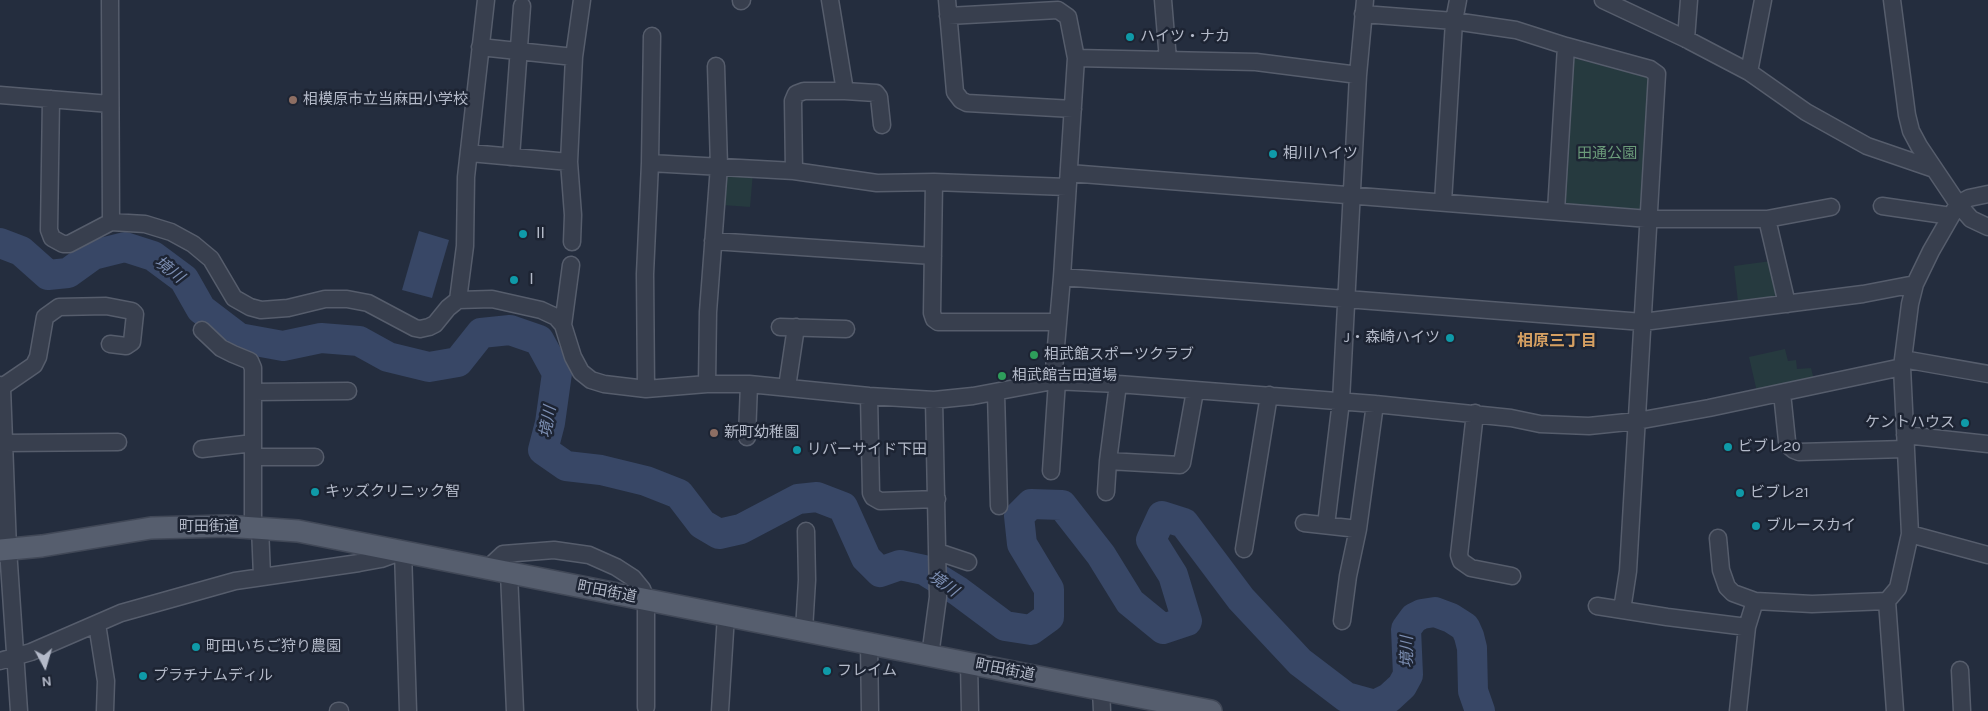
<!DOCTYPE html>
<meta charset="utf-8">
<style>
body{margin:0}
#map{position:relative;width:1988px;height:711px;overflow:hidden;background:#242d3e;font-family:Karla,sans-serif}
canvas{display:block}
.north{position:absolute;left:20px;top:641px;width:50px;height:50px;-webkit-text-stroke:4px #1d2433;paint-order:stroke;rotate:174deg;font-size:14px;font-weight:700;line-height:20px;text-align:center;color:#b4bac9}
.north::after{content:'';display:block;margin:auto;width:18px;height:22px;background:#b4bac9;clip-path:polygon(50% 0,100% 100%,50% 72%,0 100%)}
</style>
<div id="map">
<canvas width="1988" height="711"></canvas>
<div class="north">N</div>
</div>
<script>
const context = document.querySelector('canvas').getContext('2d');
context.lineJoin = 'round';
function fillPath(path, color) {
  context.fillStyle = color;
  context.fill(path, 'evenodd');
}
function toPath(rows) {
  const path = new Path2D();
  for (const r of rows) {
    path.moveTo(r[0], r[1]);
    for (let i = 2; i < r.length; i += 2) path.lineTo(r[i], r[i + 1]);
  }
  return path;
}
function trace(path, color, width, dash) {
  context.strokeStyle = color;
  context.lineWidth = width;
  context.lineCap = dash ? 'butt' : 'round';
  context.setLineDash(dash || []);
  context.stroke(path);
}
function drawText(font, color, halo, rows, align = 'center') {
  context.font = font + ' Karla,"Noto Sans JP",sans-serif';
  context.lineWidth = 5;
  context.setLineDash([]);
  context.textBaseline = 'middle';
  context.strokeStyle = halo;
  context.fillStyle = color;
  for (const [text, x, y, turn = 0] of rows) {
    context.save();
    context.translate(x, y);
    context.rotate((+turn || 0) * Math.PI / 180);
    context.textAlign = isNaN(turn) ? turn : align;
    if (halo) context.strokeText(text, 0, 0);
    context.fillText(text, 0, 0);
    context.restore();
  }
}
fillPath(toPath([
 [1573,58,1653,79,1646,213,1560,207],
 [730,172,753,173,750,207,722,205,724,176],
 [1771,261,1778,292,1773,298,1738,302,1734,266],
 [1785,349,1788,361,1796,360,1797,369,1811,368,1814,380,1757,392,1749,357]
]), '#263a3f');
fillPath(toPath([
 [419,231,449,240,432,298,402,290]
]), '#384766');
trace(toPath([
 [0,243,21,251,48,275,68,273,93,255,125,247,153,256,184,279,201,309,239,338,283,346,321,338,359,341,388,357,429,367,458,362,481,333,510,330,539,340,557,373,550,423,543,450,566,466,601,470,646,481,679,494,702,524,719,534,741,529,798,499,817,497,843,507,866,558,880,572,900,565,924,570,958,591,1005,626,1031,630,1049,617,1049,589,1022,544,1019,516,1031,504,1062,505,1101,555,1130,602,1163,629,1187,621,1173,575,1151,540,1162,516,1184,523,1241,599,1300,662,1346,697,1375,705,1389,698,1402,686,1408,675,1406,629,1414,618,1422,614,1435,612,1451,618,1465,627,1469,636,1472,648,1473,691,1480,711]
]), '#384766', 30);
const minor = toPath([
 [110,0,111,222,145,224,171,232,193,244,211,259,234,298,250,307,261,310,288,308,325,299,347,299,368,303,415,328,420,329,429,327,435,324,448,308,458,300,492,299,541,310,556,317,563,325],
 [947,0,955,92,961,100,967,103,1073,109],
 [1163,0,1168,60],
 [1603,0,1686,39,1749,72,1806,112,1867,146,1934,169],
 [1892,0,1907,115,1911,131,1919,146,1958,204,1971,219,1988,227],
 [741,1,742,0],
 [1363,14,1454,21,1516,30,1566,46,1650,69,1657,74,1628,571,1622,610],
 [948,16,1058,10,1068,17,1076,58,1062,277],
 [1686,39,1689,0],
 [480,47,574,57],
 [1076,58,1256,62,1358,75],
 [1749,72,1763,0],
 [845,91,876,93,879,97,882,125],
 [0,95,110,104],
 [51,99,49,230,52,238,63,244,69,244,111,222],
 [470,153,569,162],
 [511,157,522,6],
 [650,163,794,171,877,183,934,182,1067,187],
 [794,171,793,101,796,94,804,91,845,91,830,0],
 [1069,173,1649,219,1767,219,1831,207],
 [934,182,932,313,934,319,938,322,1058,322],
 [1443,202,1454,21,1458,0],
 [1882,206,1951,216],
 [1556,211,1566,46],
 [1767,219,1787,304],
 [713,241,933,256],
 [572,242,573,215,569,162,574,57,582,0],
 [571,265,563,325,573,357,581,372,591,380,604,384,646,389,707,384,749,384,869,396,934,400,973,396,1053,381,1062,277,1643,322,1863,294,1915,284],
 [458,300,465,246,466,177,486,0],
 [780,327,846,329],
 [202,330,221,348,233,354,250,361,253,368,253,527],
 [1903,359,1988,374],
 [1053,381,1118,384,1375,404,1511,418,1540,424,1589,426,1637,421,1709,408,1902,367],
 [707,384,708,312,719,166,716,66],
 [0,385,2,387,8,549,19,711],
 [2,387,34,365,38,357,45,317,59,307,106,306,132,311,135,314,132,342,126,346,110,344],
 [787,387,796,327],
 [646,389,645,274,650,163,652,36],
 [253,392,348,391],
 [996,393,999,506],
 [1782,393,1787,441,1789,446,1794,450,1799,452,1905,449],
 [869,396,871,493,873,497,880,501,937,499],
 [1475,413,1459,555,1461,561,1471,568,1512,576],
 [1905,435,1988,444],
 [747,437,749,384],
 [4,443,118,442],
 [202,449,253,443],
 [253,457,315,457],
 [1108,461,1180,465,1182,463,1195,391],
 [1051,471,1057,381],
 [1106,492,1108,461,1118,384],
 [1304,523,1358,529],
 [1326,525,1341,401,1358,75,1365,0],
 [260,527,262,576],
 [1910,534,1988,555],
 [1718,538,1721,570,1727,587,1733,593,1755,601],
 [1244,549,1269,395],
 [938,552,968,562],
 [488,568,503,554,554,550,589,555,616,567,633,578,642,589,646,599,646,707],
 [509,573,515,711],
 [1887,601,1895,711],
 [1597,606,1667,617,1747,627],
 [1342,621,1348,576,1358,529,1375,404],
 [97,624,106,681,105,711],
 [804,630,807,580,806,531],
 [869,643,870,711],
 [930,656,938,597,934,400],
 [0,661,31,652,121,613,235,581,359,563,381,559,403,551,408,711],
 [969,663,970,711],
 [1960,670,1962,711],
 [1101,690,1102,711],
 [338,711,340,711],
 [720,711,726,615],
 [1738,711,1747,627,1755,601,1812,604,1887,601,1898,588,1910,534,1902,367,1910,304,1915,284,1931,251,1958,204,1969,198,1988,194]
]);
const major = toPath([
 [0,550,42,546,151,528,226,526,298,531,1211,711]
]);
trace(minor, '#565d6c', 19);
trace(major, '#414857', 24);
trace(minor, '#383f4e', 16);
trace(major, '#565e6e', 21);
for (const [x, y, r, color] of [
 [1130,37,5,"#0f9aa8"],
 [293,100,5,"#8d6e63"],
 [1273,154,5,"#0f9aa8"],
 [523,234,5,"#0f9aa8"],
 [514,280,5,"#0f9aa8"],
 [1450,338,5,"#0f9aa8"],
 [1034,355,5,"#2e9e5b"],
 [1002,376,5,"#2e9e5b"],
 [1965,423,5,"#0f9aa8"],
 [714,433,5,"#8d6e63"],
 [1728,447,5,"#0f9aa8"],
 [797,450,5,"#0f9aa8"],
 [315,492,5,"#0f9aa8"],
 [1740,493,5,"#0f9aa8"],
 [1756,526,5,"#0f9aa8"],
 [196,647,5,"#0f9aa8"],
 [827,671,5,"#0f9aa8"],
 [143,676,5,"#0f9aa8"]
]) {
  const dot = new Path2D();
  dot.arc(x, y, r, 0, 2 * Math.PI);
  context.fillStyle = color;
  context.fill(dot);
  trace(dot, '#1d2433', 2);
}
drawText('15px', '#b4bac9', '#1d2433', [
 ["ハイツ・ナカ",1140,37],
 ["相模原市立当麻田小学校",303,100],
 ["相川ハイツ",1283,154],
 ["Ⅱ",533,234],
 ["Ⅰ",524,280],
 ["J・森崎ハイツ",1440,338,"right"],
 ["相武館スポーツクラブ",1044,355],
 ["相武館吉田道場",1012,376],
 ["ケントハウス",1955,423,"right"],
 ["新町幼稚園",724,433],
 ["ビブレ20",1738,447],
 ["リバーサイド下田",807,450],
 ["キッズクリニック智",325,492],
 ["ビブレ21",1750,493],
 ["ブルースカイ",1766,526],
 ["町田いちご狩り農園",206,647],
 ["フレイム",837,671],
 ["プラチナムディル",153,676]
], 'left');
drawText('15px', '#6b9b7a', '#1d2433', [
 ["田通公園",1607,154]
]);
drawText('15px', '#b4bac9', '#1d2433', [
 ["町田街道",209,527],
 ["町田街道",607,592,11],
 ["町田街道",1005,670,11]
]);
drawText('italic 16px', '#7c8eb2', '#1d2433', [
 ["境川",169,270,38],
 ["境川",548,422,-80],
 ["境川",943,584,35],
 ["境川",1407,652,-90]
]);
drawText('bold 16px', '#d6a062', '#1d2433', [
 ["相原三丁目",1557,341]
]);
</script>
